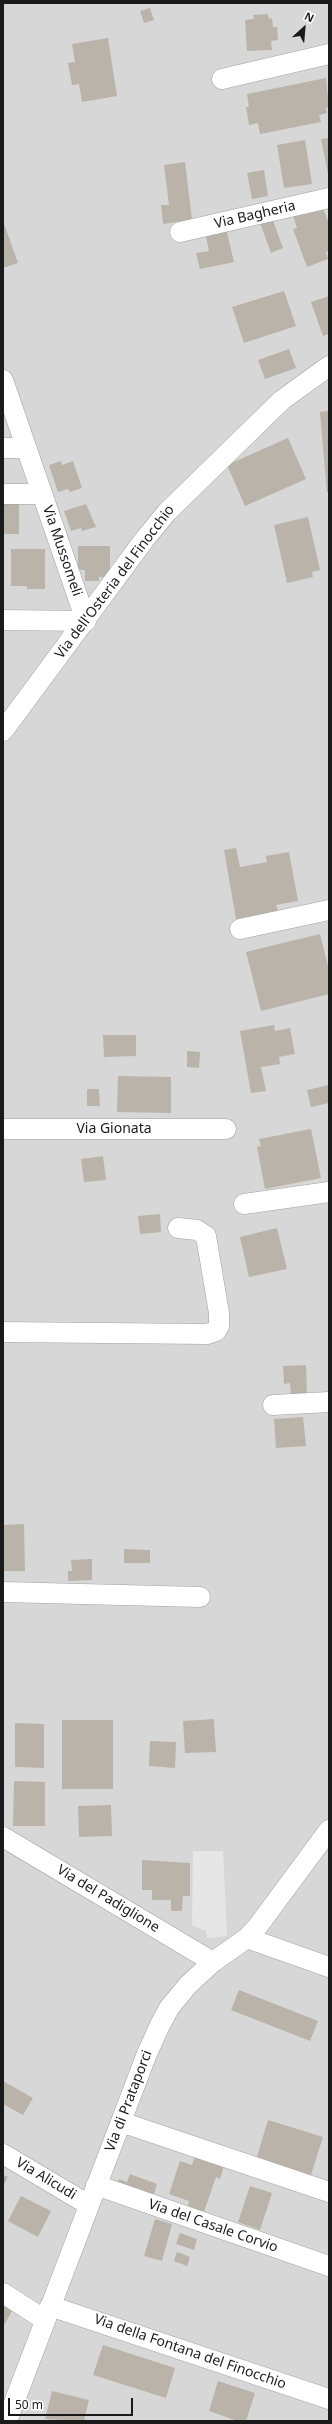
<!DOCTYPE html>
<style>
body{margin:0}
#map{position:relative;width:332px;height:2424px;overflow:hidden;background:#eceadf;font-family:"Noto Sans",sans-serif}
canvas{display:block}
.frame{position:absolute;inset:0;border:4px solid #1a1a1a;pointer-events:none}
.north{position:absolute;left:284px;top:8px;width:40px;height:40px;-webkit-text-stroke:3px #fff;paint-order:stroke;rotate:26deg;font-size:11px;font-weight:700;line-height:16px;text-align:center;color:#1a1a1a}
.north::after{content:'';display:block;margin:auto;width:14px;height:18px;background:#1a1a1a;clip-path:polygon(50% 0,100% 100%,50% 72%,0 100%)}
.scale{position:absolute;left:8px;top:2398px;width:125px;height:18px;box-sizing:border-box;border:2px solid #1a1a1a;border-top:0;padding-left:5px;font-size:12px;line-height:14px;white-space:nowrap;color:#1a1a1a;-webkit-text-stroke:3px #fff;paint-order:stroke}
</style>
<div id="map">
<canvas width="332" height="2424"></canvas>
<div class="frame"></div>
<div class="north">N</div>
<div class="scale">50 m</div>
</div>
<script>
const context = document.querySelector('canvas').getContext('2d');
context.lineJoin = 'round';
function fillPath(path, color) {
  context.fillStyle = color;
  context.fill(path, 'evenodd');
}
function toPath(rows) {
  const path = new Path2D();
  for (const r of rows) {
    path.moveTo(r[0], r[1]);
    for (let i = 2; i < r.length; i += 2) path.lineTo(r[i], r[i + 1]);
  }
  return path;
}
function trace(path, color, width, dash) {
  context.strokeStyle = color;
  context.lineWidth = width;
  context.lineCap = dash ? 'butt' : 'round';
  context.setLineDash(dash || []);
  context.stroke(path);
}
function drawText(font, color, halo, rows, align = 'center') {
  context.font = font + ' "Noto Sans",sans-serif';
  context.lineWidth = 4;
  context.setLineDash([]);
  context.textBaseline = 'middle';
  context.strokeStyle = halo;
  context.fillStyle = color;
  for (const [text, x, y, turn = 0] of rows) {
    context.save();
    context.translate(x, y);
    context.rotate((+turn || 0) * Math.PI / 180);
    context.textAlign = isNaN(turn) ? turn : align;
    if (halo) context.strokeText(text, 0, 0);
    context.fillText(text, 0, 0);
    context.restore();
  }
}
fillPath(toPath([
 [3,3,329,3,329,2421,3,2421,3,731,125,582,117,559,3,715]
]), '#d8d7d7');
fillPath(toPath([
 [193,1851,223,1851,227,1936,207,1938,206,1931,192,1925]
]), '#e6e6e6');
fillPath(toPath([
 [150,8,154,20,144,23,140,11],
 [268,14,269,19,272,18,273,27,277,27,278,40,271,41,272,50,247,51,245,20,254,19,253,15],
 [108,38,117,96,82,102,79,84,72,85,68,63,75,62,72,44],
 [326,78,329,107,326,108,327,113,319,115,321,122,260,134,258,123,249,125,246,107,249,107,247,94],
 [329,138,329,174,328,174,321,139],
 [305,140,312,184,284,188,277,145],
 [185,162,192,220,163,224,161,205,169,205,164,165],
 [264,170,268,196,252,199,247,173],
 [322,205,329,224,329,251,326,252,328,259,307,267,293,229,297,228,293,215],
 [272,218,283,248,271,253,260,223],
 [3,221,18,263,3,268],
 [226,228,234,262,200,269,196,253,209,251,205,232],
 [284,291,296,326,244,343,232,307],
 [329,296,329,334,323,336,311,302],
 [289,349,296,368,265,379,258,360],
 [329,411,329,492,327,492,320,412],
 [288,438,306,479,245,506,227,465],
 [61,461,62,465,73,461,82,488,70,492,68,489,58,492,49,465],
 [3,504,19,504,19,534,3,534],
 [86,504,96,527,82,531,81,528,71,531,64,511],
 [308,517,320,570,312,572,313,577,287,583,274,525],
 [78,546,110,546,110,577,99,577,99,581,85,581,85,570,78,570],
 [11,549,45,549,45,589,27,589,27,586,11,586],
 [236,848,240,867,267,862,266,856,289,852,298,901,276,905,278,911,236,919,224,850],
 [320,934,329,970,329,994,261,1011,246,952],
 [274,1025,275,1031,290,1028,295,1054,279,1057,280,1064,261,1067,266,1091,251,1093,240,1031],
 [103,1035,136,1035,136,1056,104,1057],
 [187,1051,200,1052,199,1068,187,1067],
 [118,1076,171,1077,171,1113,117,1112],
 [329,1085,329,1103,311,1107,307,1090],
 [87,1089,99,1089,100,1106,87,1106],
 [311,1129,321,1178,265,1189,257,1147,261,1146,259,1139],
 [103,1156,106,1180,84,1182,81,1159],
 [160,1214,161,1232,140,1234,138,1216],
 [277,1228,287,1269,249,1277,240,1237],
 [306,1365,307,1394,291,1394,290,1383,284,1384,283,1366],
 [303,1417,306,1446,276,1448,274,1419],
 [24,1524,25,1571,3,1571,3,1525],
 [124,1549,150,1550,150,1563,124,1563],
 [92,1559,92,1580,68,1581,68,1571,72,1571,71,1560],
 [214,1719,216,1752,185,1753,183,1721],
 [62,1720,113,1720,113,1789,62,1789],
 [15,1723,44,1724,44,1768,15,1767],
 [150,1741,176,1742,175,1768,149,1766],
 [14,1781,45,1782,45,1826,13,1826],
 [111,1805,112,1836,79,1837,78,1806],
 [142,1860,190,1863,190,1896,183,1896,182,1911,171,1911,171,1900,152,1900,152,1890,142,1890],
 [239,1990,318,2021,310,2041,231,2010],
 [3,2081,33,2098,23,2115,3,2104],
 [268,2120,323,2137,310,2178,256,2160],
 [195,2156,224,2166,220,2179,216,2177,204,2212,188,2206,189,2201,169,2194,180,2161,192,2165],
 [130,2174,157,2184,153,2197,117,2185,119,2179,127,2182],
 [3,2175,8,2177,3,2186],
 [250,2186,272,2193,260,2230,238,2222],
 [21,2196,51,2211,38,2237,8,2221],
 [155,2219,172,2224,162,2261,144,2256],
 [180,2233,197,2239,194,2250,176,2244],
 [177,2252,190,2257,187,2266,174,2261],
 [3,2304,13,2309,3,2327],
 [103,2345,175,2368,166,2398,93,2375],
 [218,2381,255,2393,246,2421,238,2421,209,2411],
 [52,2391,89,2400,84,2421,45,2419]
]), '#b9b3a9');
const minor = toPath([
 [222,79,329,54],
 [180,232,329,198],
 [3,380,86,621,3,620],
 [3,448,26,448],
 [3,494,42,494],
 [3,731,144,540,167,512,282,400,329,366],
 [240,929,329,910],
 [3,1129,226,1129],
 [244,1204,329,1192],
 [3,1332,207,1334,216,1331,219,1326,219,1313,206,1236,197,1230,178,1228],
 [273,1405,329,1402],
 [3,1592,200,1597],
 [3,1837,213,1962],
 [247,1938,329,1967],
 [121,2122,329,2192],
 [3,2154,89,2205],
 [96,2185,329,2266],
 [3,2293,45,2320],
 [50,2306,329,2399],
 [7,2421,146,2056,159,2027,169,2008,188,1985,213,1962,247,1938,258,1926,329,1830]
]);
trace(minor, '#a1a1a1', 21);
trace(minor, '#fff', 20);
drawText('14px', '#1a1a1a', '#fff', [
 ["Via Bagheria",255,215,-13],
 ["Via Mussomeli",62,551,71],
 ["Via dell'Osteria del Finocchio",115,582,-53],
 ["Via Gionata",114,1129],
 ["Via del Padiglione",108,1899,31],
 ["Via di Prataporci",129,2101,-69],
 ["Via Alicudi",46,2179,31],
 ["Via del Casale Corvio",213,2226,19],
 ["Via della Fontana del Finocchio",190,2352,19]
]);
</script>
